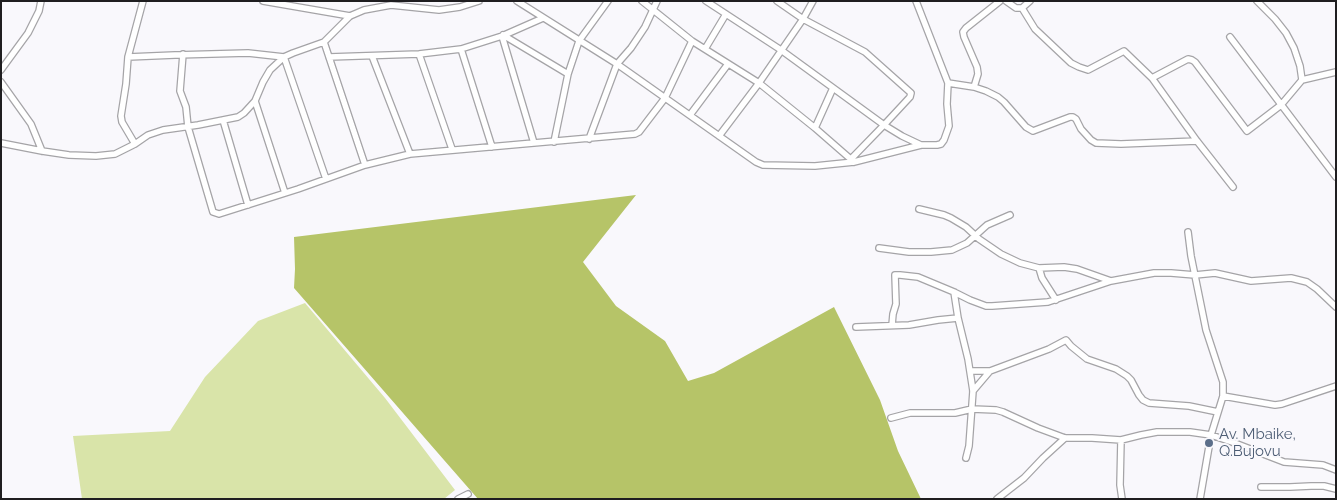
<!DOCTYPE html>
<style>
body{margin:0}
#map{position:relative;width:1337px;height:500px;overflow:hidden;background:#f9f8fc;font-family:Raleway,sans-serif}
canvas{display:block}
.frame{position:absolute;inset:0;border:2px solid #1f1e20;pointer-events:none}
</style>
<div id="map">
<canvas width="1337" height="500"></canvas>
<div class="frame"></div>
</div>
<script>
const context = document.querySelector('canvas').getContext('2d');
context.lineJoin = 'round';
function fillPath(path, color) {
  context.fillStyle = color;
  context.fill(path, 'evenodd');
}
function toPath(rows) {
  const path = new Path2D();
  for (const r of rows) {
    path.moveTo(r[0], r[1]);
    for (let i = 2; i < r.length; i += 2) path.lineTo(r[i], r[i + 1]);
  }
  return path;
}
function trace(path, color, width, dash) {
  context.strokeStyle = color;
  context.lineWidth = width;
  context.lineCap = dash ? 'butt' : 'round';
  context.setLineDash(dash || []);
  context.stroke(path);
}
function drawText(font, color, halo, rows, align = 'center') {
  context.font = font + ' Raleway,sans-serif';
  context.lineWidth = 4;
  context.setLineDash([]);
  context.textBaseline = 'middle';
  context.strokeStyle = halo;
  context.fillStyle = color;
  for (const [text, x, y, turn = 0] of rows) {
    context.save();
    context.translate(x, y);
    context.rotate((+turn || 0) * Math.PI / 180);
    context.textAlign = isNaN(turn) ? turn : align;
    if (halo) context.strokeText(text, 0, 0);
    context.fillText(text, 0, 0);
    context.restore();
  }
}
fillPath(toPath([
 [305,303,385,398,455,490,444,499,82,499,73,436,170,431,205,377,258,321]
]), '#d9e4a9');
fillPath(toPath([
 [636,195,583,262,616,306,665,341,688,381,714,373,834,307,880,400,898,451,921,499,478,499,294,288,295,269,294,237]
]), '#b6c468');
const minor = toPath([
 [263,1,350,16],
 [517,1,617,64,756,162,763,165,815,166,854,162,921,145,937,145,941,144,944,140,949,126,947,104,948,83,916,1],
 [642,1,692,41,759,83,815,128,854,162],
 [706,1,781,50,884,125,902,136,921,145],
 [777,1,803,19,865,52,911,93,910,97,884,125,851,159],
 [1006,1,1016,8,1022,8,1030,1],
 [1257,1,1275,19,1286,33,1294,48,1300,66,1302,80],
 [1022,8,1035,29,1071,63,1079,67,1088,70,1124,51,1152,78,1197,141,1233,187],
 [503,35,568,74,554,142],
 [502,36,534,143],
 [1230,37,1336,177],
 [324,42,365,165],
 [461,49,492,147],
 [705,49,726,14],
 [183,54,180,91,186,107,188,127,213,212,219,214,298,189,365,165,410,154,635,134,639,132,665,98,692,41],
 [419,54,452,149],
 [372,56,410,154],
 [128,57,175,55,248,53,284,57,326,179],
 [329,57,419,54,461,49,502,36,543,18],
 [1,70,28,33,39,11,41,1],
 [568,74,579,41,608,1],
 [1152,78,1188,59,1192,60,1195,62,1247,131,1281,105,1302,80,1336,72],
 [1,82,31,124,42,151],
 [948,83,974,87,986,91,998,97,1004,102,1026,127,1033,131,1070,117,1073,117,1076,119,1081,129,1091,140,1096,143,1121,144,1197,141],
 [974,87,978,74,977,67,964,37,963,32,966,28,1000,1],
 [255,101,285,193],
 [690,115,728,64],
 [223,120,248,205],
 [815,128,833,88],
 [719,136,759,83,803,19,813,1],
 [589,139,617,64,631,48,645,27,657,1],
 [1,143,42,151,69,155,96,156,115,154,135,144,148,135,163,130,198,125,238,117,244,113,255,101,263,82,270,70,284,57,293,53,324,42,350,16,364,10,391,5,439,10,460,7,479,1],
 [135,144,122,122,121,116,126,84,128,57,143,1],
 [919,209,944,215,951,218,966,227,979,239,1001,254,1020,263,1039,268,1064,267,1077,269,1111,281],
 [1188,232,1191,256,1206,330,1223,382,1223,396,1211,435,1200,499],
 [879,248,909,252,931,252,952,250,967,243,987,225,1010,215],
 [1039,268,1042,278,1056,300],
 [954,292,958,318,968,359,973,391,969,446,966,458],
 [892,325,893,314,896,304,895,275,900,275,918,277,954,292,970,300,986,306,992,306,1048,302,1111,281,1154,273,1171,273,1195,275,1215,273,1251,281,1291,278,1307,282,1317,289,1336,307],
 [856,327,909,325,938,320,958,318],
 [970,371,990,371],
 [973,391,990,371,1049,349,1066,340,1071,346,1087,359,1116,369,1127,376,1131,380,1139,395,1143,400,1149,403,1189,406,1218,412],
 [1223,396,1275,405,1282,404,1336,386],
 [891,418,910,413,955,413,972,409,996,410,1003,412,1038,428,1065,438,1092,438,1121,440,1141,435,1157,432,1190,432,1211,435,1232,442,1284,462,1323,465,1336,470],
 [1121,440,1120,485,1122,499],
 [1261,487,1290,487,1311,486,1324,486,1336,489],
 [458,499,468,494],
 [997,499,1024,478,1043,458,1065,438]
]);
trace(minor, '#a5a4a7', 8);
trace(minor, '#fff', 5.5);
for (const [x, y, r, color] of [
 [1209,443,5,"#5c6f8a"]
]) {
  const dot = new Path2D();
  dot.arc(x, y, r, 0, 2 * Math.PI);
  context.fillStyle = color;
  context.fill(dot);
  trace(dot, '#f9f8fc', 2);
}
drawText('15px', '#4e5e75', '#f9f8fc', [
 ["Av. Mbaike,",1219,434],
 ["Q.Bujovu",1219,451]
], 'left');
</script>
